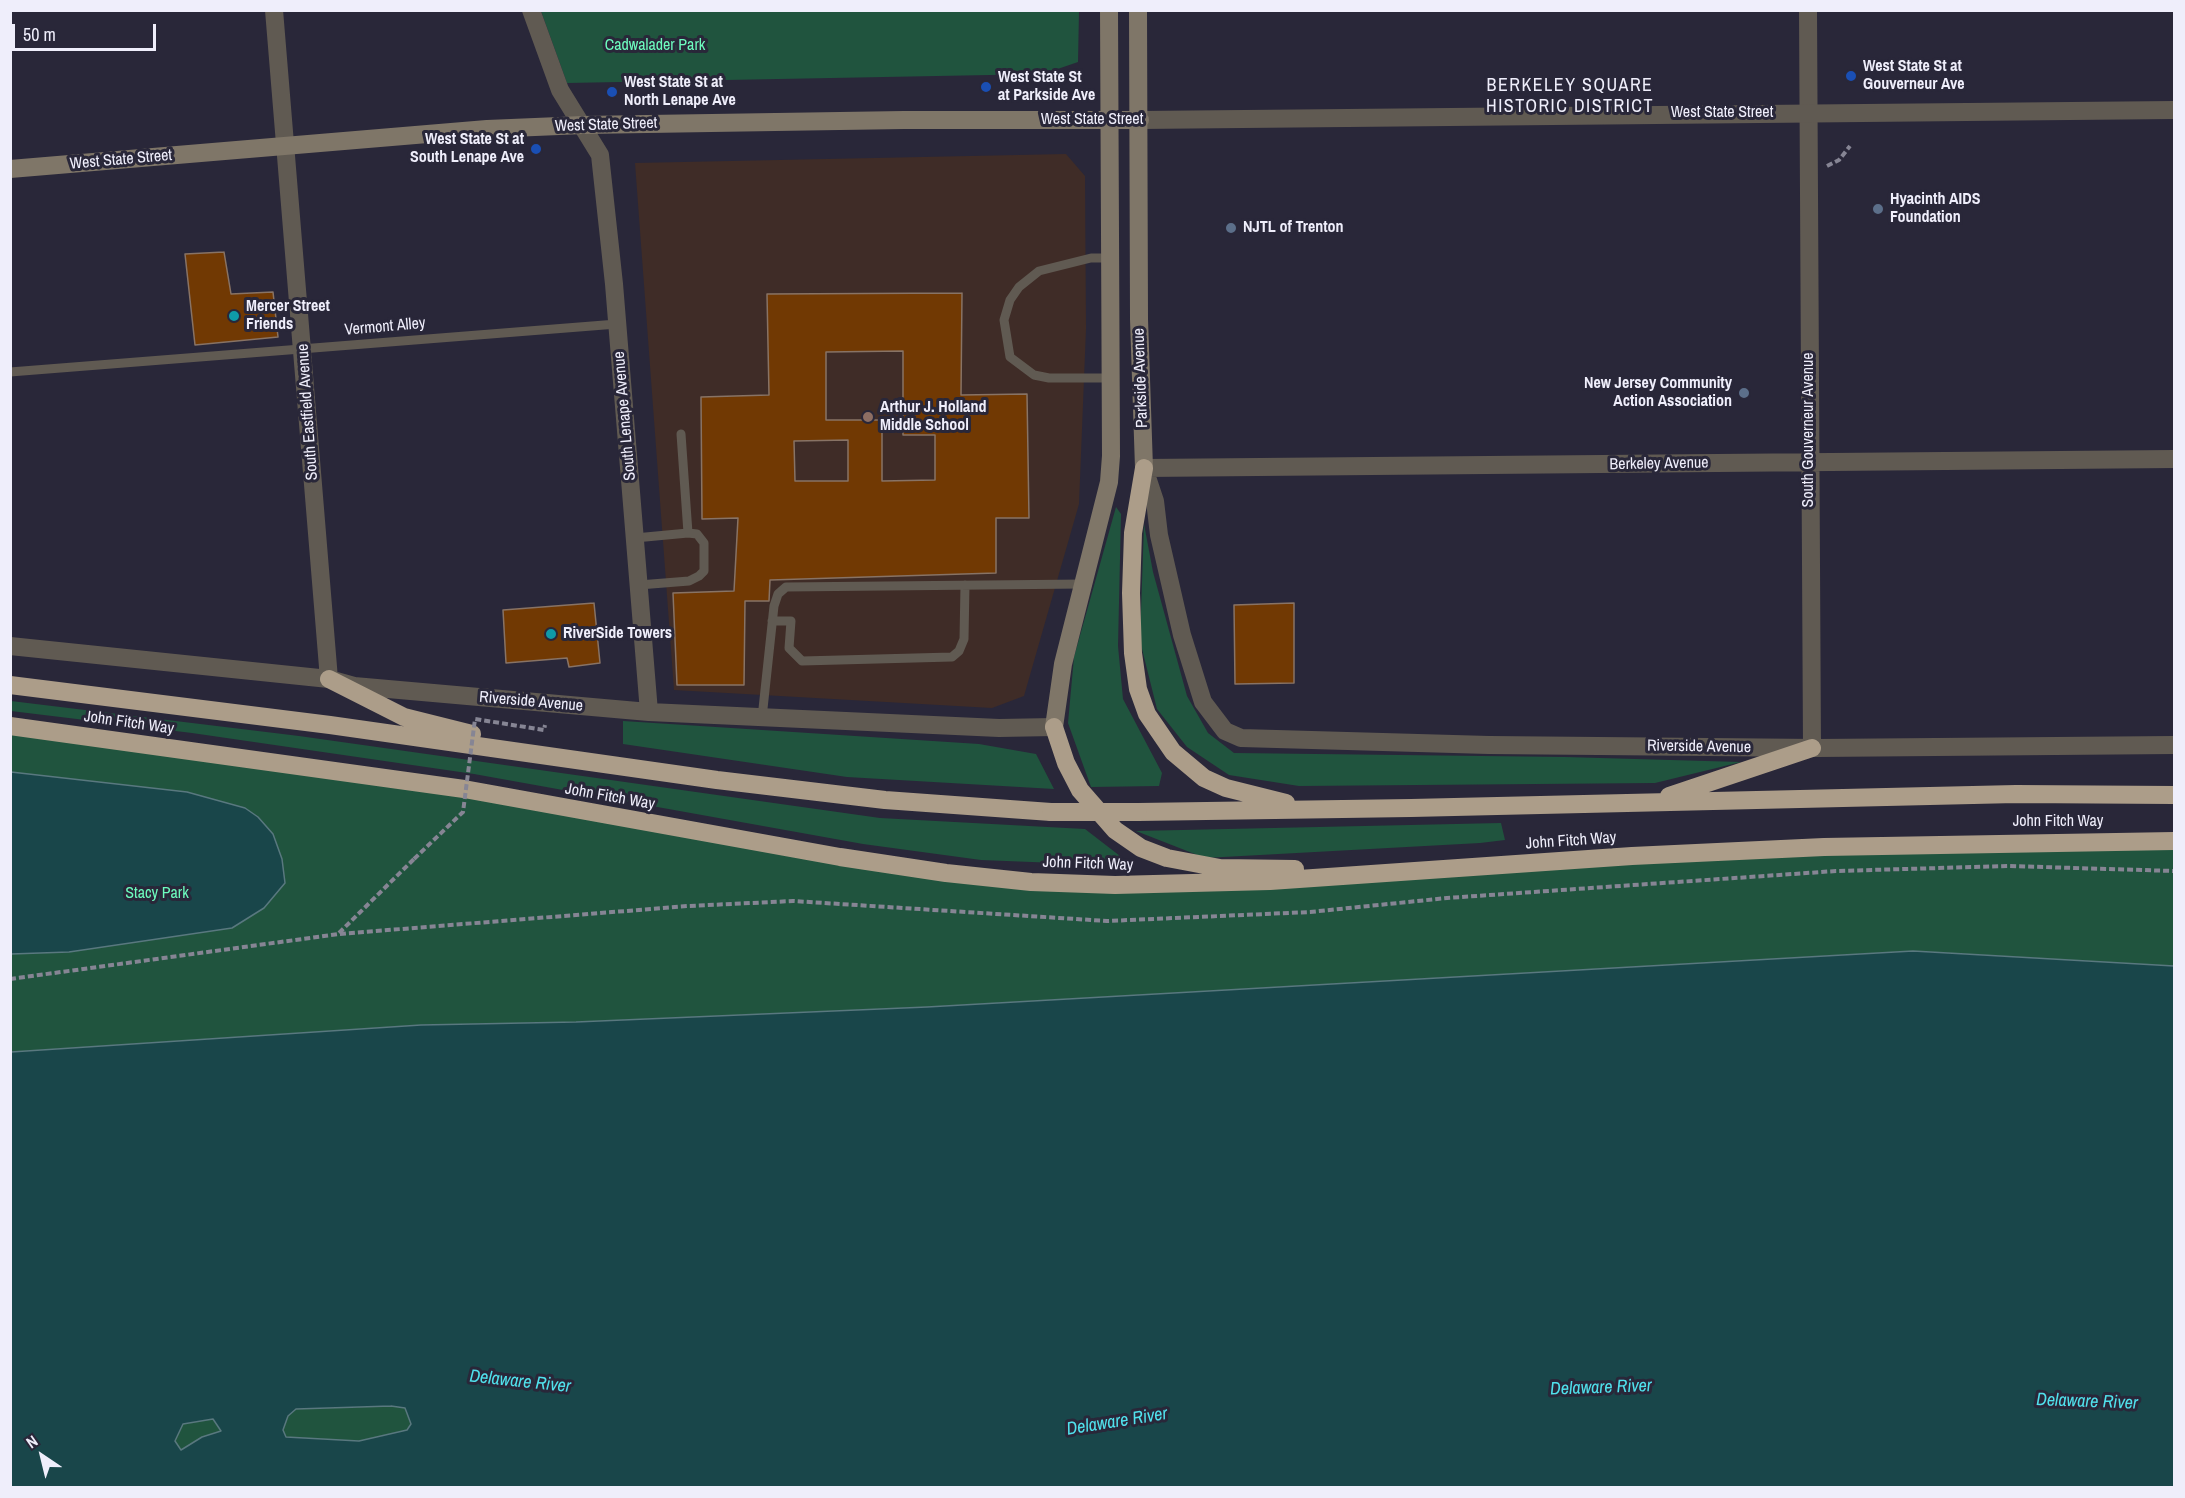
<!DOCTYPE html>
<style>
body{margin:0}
#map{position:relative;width:2185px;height:1498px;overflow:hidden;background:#292739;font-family:"Archivo Narrow",sans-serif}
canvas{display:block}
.frame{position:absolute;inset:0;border:12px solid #efeefb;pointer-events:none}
.north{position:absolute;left:12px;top:1426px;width:60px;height:60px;-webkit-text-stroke:4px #292739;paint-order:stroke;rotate:325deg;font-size:16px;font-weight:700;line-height:24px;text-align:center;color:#efeefb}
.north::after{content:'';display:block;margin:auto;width:21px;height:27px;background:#efeefb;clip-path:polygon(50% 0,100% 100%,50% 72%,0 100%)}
.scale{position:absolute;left:12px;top:24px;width:144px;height:27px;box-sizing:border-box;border:3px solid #efeefb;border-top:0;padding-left:8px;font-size:18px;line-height:21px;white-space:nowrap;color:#efeefb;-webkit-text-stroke:4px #292739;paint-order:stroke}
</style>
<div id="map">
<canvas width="2185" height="1498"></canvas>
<div class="frame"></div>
<div class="north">N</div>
<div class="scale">50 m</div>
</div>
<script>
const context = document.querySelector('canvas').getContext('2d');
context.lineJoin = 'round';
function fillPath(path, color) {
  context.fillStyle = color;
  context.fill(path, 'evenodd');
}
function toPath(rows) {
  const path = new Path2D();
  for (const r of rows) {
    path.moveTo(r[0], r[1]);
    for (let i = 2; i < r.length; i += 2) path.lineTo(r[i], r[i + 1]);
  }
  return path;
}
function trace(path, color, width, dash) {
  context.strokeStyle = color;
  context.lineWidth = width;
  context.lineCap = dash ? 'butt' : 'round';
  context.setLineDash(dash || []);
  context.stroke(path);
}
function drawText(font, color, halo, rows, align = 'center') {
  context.font = font + ' "Archivo Narrow",sans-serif';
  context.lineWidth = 6;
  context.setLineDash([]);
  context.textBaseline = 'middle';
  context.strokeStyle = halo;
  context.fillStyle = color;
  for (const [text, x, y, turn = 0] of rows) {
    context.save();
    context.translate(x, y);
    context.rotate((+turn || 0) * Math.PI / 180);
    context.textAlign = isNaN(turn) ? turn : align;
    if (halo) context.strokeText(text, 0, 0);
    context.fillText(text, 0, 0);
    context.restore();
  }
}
fillPath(toPath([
 [1066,154,1085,176,1086,329,1079,504,1024,696,992,708,674,690,635,163]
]), '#3f2c27');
fillPath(toPath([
 [541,11,1079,11,1078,62,1043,74,567,83],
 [1116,507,1121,514,1118,646,1123,699,1162,773,1159,786,1091,787,1068,723,1074,657],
 [1144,524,1153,572,1187,696,1208,733,1234,753,1565,757,1741,762,1655,783,1299,786,1229,775,1187,747,1157,709,1140,641],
 [11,701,299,736,880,818,1085,829,1133,866,981,860,863,844,474,774,192,733,11,711],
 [623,721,979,744,1036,754,1054,789,847,777,623,744],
 [11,726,1031,882,2174,841,2174,966,1913,951,927,1007,576,1022,421,1025,11,1052],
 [1501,823,1505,840,1480,843,1205,858,1136,831],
 [391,1406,405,1408,411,1424,407,1430,359,1441,286,1437,283,1430,288,1416,296,1409],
 [213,1419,222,1431,202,1437,181,1450,175,1442,183,1424]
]), '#20543e');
const water = toPath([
 [11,772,187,792,245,808,258,817,273,834,282,859,285,883,264,908,232,928,69,952,11,954,11,772],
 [1913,951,2174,966,2174,1487,11,1487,11,1052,421,1025,576,1022,927,1007,1913,951],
 [391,1406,405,1408,411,1424,407,1430,359,1441,286,1437,283,1430,288,1416,296,1409,391,1406],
 [213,1419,221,1431,202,1437,181,1450,175,1441,183,1424,213,1419]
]);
fillPath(water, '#19464a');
trace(water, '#59787f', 1.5);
const building = toPath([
 [224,252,231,294,273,292,278,337,195,345,185,254,224,252],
 [962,293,961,395,1027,394,1029,518,996,518,996,573,770,580,769,601,745,601,744,685,677,685,673,593,734,591,738,518,702,519,701,397,769,395,767,294,962,293],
 [903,351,903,435,935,435,935,480,882,481,882,420,826,420,826,352,903,351],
 [848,440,848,481,795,481,794,441,848,440],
 [594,603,600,663,569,667,567,658,506,663,503,610,594,603],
 [1294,603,1294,683,1235,684,1234,605,1294,603]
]);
fillPath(building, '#713903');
trace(building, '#887365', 1.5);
trace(toPath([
 [1827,166,1839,160,1850,146],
 [339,933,414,859],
 [10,979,339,934,688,906,793,901,1107,921,1310,912,1447,898,1836,871,2009,866,2174,871]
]), '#868594', 4, [6, 3]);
trace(toPath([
 [1110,258,1091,258,1039,271,1019,287,1010,300,1004,320,1010,357,1034,375,1049,378,1112,378],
 [10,372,617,324],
 [681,434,688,533],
 [635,538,688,533,697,534,704,543,704,571,699,576,689,581,639,585],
 [772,621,791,621,789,648,802,661,952,657,959,651,964,639,965,585],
 [762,718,774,606,778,594,786,587,1083,584]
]), '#605a52', 9);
trace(toPath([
 [274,10,329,679],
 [531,10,560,90,600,155,614,284,649,712],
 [1808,10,1812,748],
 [2174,459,1144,468,1155,501,1159,535,1182,635,1203,702,1225,731,1241,738,1489,745,1817,748,2174,745],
 [10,646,329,679,354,686,649,712,999,728,1054,727]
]), '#605a52', 18);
trace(toPath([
 [1140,120,2174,110]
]), '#605a52', 18);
trace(toPath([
 [1138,10,1139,319,1144,468],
 [10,169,487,129,583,125,904,120,1140,120],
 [1054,727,1063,664,1109,482,1111,456,1109,10]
]), '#7f7668', 18);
trace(toPath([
 [1144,468,1133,533,1131,593,1133,653,1138,689,1147,714,1173,752,1204,778,1226,788,1286,803],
 [329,679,404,717,472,734],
 [10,685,330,725,717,780,885,800,1051,812],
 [10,726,464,789,840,857,946,873,1031,882,1115,885,1270,881,1632,856,1824,847,2174,841],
 [1054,727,1066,763,1080,790,1115,830,1141,848,1167,858,1220,868,1295,869],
 [1669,796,1812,748],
 [1138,812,1411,808,2016,794,2174,795]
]), '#ac9d89', 18);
trace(toPath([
 [414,859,463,812,475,719,544,730,545,725]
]), '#868594', 4, [6, 3]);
trace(toPath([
 [1051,812,1138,812]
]), '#ac9d89', 18);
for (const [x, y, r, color] of [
 [1851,76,6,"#1a4fb4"],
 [986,87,6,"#1a4fb4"],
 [612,92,6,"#1a4fb4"],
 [536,149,6,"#1a4fb4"],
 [1878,209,6,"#5c6f8a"],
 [1231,228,6,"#5c6f8a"],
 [234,316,6,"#0f9aa8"],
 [1744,393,6,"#5c6f8a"],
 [868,417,6,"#8d6e63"],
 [551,634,6,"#0f9aa8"]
]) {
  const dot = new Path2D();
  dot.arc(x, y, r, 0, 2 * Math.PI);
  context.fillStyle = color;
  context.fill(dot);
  trace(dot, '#292739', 2);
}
drawText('16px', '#6dfcbe', '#292739', [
 ["Cadwalader Park",655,46],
 ["Stacy Park",157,894]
]);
drawText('bold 16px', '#efeefb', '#292739', [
 ["West State St at",1863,67],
 ["Gouverneur Ave",1863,85],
 ["West State St",998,78],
 ["at Parkside Ave",998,96],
 ["West State St at",624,83],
 ["North Lenape Ave",624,101],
 ["West State St at",524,140,"right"],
 ["South Lenape Ave",524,158,"right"],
 ["Hyacinth AIDS",1890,200],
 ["Foundation",1890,218],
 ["NJTL of Trenton",1243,228],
 ["Mercer Street",246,307],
 ["Friends",246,325],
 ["New Jersey Community",1732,384,"right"],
 ["Action Association",1732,402,"right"],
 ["Arthur J. Holland",880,408],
 ["Middle School",880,426],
 ["RiverSide Towers",563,634]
], 'left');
drawText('16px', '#efeefb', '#292739', [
 ["West State Street",1722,113],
 ["West State Street",1092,120],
 ["West State Street",606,125,-2],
 ["West State Street",121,160,-5],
 ["Vermont Alley",385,327,-5],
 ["Parkside Avenue",1141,378,-92],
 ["South Eastfield Avenue",308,412,-94],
 ["South Lenape Avenue",625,416,-95],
 ["South Gouverneur Avenue",1809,430,-90],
 ["Berkeley Avenue",1659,464,-1],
 ["Riverside Avenue",531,702,5],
 ["John Fitch Way",129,723,8],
 ["Riverside Avenue",1699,747,1],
 ["John Fitch Way",610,797,10],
 ["John Fitch Way",2058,822],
 ["John Fitch Way",1571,841,-4],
 ["John Fitch Way",1088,864,2]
]);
context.letterSpacing = '1.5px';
drawText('18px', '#efeefb', '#292739', [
 ["BERKELEY SQUARE",1570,86],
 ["HISTORIC DISTRICT",1570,107]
]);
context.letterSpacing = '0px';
drawText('italic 18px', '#50e1ec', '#292739', [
 ["Delaware River",520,1382,6],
 ["Delaware River",1601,1388,-2],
 ["Delaware River",2087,1402,2],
 ["Delaware River",1117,1422,-9]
]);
</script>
